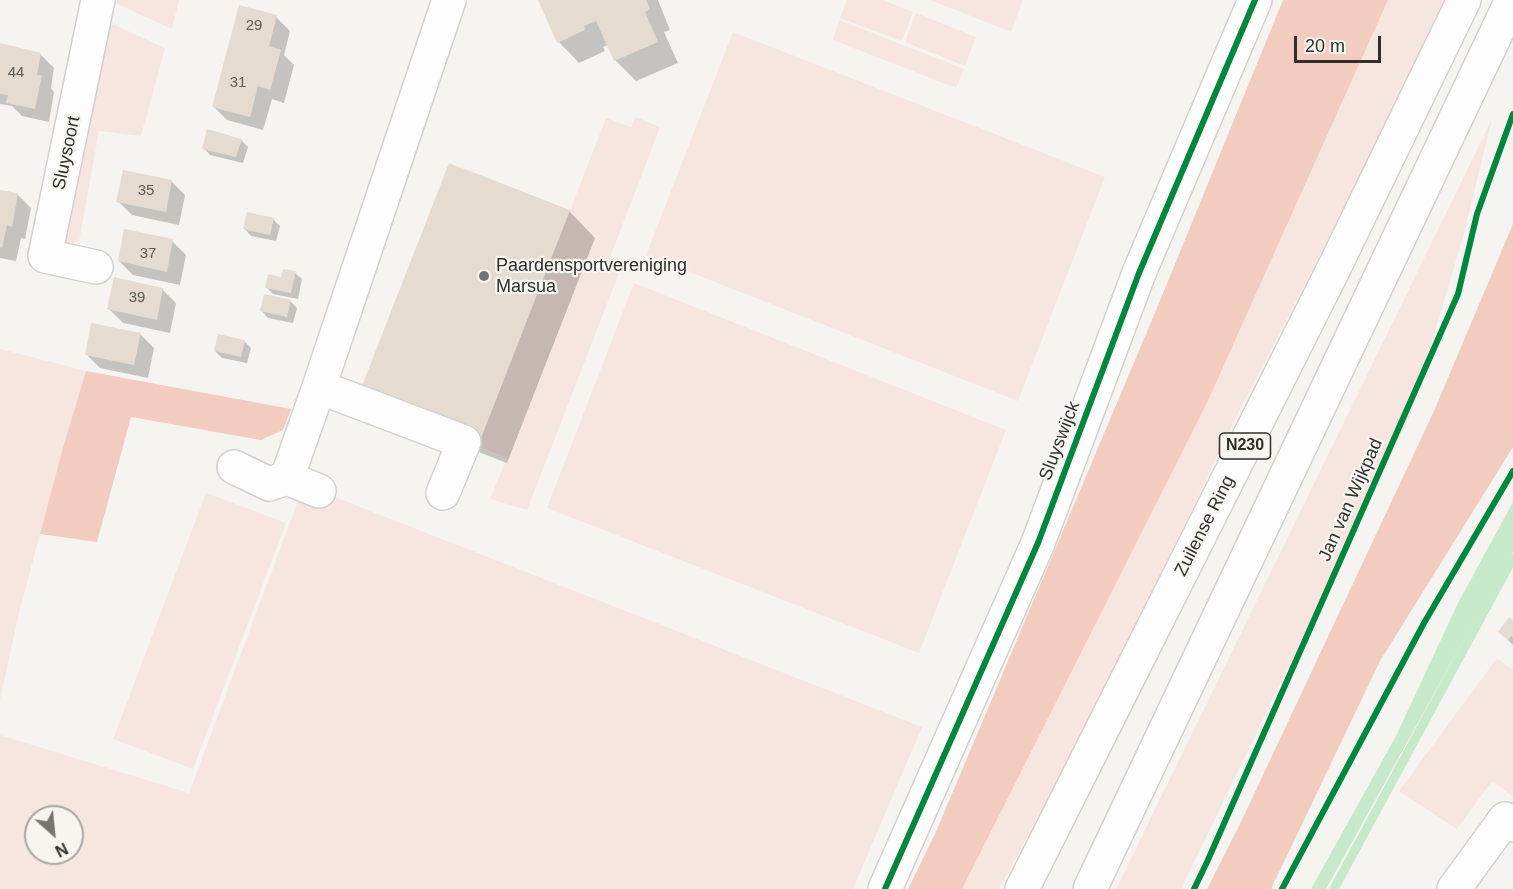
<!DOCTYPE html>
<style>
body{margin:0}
#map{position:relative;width:1513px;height:889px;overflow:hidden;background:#f6f4f1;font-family:Helvetica,sans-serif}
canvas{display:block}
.north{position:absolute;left:24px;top:805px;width:60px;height:60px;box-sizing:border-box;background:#f7f5f0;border:2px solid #a7a6a2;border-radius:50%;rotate:153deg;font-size:16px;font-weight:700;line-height:24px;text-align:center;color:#2f2f2d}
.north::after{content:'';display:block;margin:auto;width:21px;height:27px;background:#757472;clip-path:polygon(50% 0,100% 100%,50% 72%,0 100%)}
.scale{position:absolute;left:1294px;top:36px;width:87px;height:27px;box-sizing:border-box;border:3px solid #2f2f2d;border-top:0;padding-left:8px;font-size:18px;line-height:21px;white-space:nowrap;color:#2f2f2d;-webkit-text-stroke:4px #f7f5f0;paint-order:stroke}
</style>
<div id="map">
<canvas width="1513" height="889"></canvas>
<div class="north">N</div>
<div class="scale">20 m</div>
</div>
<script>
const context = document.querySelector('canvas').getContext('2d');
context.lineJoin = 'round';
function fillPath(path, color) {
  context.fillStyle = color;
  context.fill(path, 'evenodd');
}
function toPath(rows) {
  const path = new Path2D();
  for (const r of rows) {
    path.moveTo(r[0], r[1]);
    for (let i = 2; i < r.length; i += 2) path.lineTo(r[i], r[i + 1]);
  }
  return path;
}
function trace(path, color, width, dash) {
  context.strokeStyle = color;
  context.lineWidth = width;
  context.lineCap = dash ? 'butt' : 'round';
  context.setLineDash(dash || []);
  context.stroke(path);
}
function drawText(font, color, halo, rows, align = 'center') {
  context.font = font + ' Helvetica,sans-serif';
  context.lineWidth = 4.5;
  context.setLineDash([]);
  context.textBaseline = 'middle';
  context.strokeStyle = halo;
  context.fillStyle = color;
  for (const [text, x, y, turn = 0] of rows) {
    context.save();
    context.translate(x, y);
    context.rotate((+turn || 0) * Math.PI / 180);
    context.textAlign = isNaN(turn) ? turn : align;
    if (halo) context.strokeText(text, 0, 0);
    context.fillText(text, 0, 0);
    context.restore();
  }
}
fillPath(toPath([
 [113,0,179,0,172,29,117,4],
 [847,0,883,0,913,12,902,41,840,18],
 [930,0,1023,0,1011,32],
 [1388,0,1453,0,1239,411,1100,702,999,889,962,889,1207,403],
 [916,13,976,37,965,66,905,42],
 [839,20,964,69,956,88,833,40],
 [108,25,115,25,165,48,141,136,99,131,79,242,75,242,74,248,62,246],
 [733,32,1105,177,1018,401,646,255],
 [636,117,660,127,608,263,621,268,527,510,490,499,507,458,478,446,606,118,631,127],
 [1492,119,1463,237,1410,416,1181,889,1116,889],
 [634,283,1006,430,919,653,547,508],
 [0,349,86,371,64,444,19,613,0,700],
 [304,485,922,727,853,889,0,889,0,735,189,793],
 [36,817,72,817,72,853,36,853],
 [206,493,286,523,193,769,113,739],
 [1497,658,1513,670,1513,797,1492,781,1457,829,1399,791]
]), '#f7e6e0');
fillPath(toPath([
 [1283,0,1388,0,1207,403,962,889,908,889,935,834,1157,308],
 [1513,224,1513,447,1380,661,1271,889,1207,889,1240,824,1434,411],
 [86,371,291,409,283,430,261,440,131,417,97,542,40,534,64,444]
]), '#f1ccbf');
fillPath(toPath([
 [1513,502,1513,551,1326,889,1311,889,1396,736,1458,603]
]), '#c6eac9');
fillPath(toPath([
 [540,0,658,0,670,30,664,32,678,63,636,81,615,60,608,45,603,47,605,51,579,63,559,42],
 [276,17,290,31,284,55,294,65,284,103,272,99,263,130,227,120,213,106],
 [0,46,40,54,54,68,51,88,54,92,49,122,22,116,12,106,0,104],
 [241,140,248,147,243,163,210,155,204,148],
 [171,181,185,195,179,225,132,215,118,201],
 [0,191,17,194,31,208,25,239,21,238,16,261,0,258],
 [569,211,595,238,507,463,388,417],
 [273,219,280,226,276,241,251,236,245,229],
 [172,241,186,255,180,285,133,275,119,261],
 [295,273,302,279,298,299,273,294,266,287],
 [162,289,176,303,170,333,123,323,109,309],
 [290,301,297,308,293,323,268,318,262,311],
 [140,334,154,348,148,378,100,368,86,354],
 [244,341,251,348,247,363,222,358,215,351],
 [1513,620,1513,645,1500,632]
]), '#0003');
trace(toPath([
 [1334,889,1513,558]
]), '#c6eac9', 9);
fillPath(toPath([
 [538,0,646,0,650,9,645,12,658,42,614,61,596,21,584,26,585,30,557,43],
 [239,5,277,15,269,46,281,50,270,90,258,86,250,117,212,107],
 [0,43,41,53,37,75,42,75,35,109,6,103,8,95,0,94],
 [207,129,242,139,236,157,202,149],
 [449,163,570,210,481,438,360,391],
 [123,170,172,180,166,212,116,202],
 [0,190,18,193,12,227,7,225,2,248,0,247],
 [247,212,274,218,270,235,243,229],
 [124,229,173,239,167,272,118,261],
 [283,269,296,271,291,293,265,288,268,274,281,277],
 [114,277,163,288,157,320,107,309],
 [264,294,291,300,287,317,260,311],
 [91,323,141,333,134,365,85,355],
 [218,334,245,340,241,357,214,351],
 [1509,617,1513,620,1513,638,1511,636,1508,640,1498,632]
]), '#e5dbd1');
const minor = toPath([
 [96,267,45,256,98,0],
 [319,387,464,442,443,493],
 [234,467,269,484,287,478,319,387,449,0],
 [287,478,319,491],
 [885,889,1038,543,1139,273,1255,0],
 [1454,889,1505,819,1513,825]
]);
const major = toPath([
 [1022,889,1334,268,1464,0],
 [1090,889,1512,0]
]);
trace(minor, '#d3d1cf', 36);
trace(major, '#d3d1cf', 36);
trace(minor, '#fefdfd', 33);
trace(major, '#fefdfd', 33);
trace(toPath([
 [885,889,1038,543,1139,273,1255,0],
 [1194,889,1207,862,1458,294,1477,214,1513,114],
 [1282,889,1424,623,1513,471]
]), '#00873e', 6);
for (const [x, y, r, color] of [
 [484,276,6,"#757472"]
]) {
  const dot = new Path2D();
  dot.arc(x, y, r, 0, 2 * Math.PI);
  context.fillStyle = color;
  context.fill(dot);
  trace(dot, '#f7f5f0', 2);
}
drawText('15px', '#5c5a56', null, [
 ["29",254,26],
 ["44",16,73],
 ["31",238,83],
 ["35",146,191],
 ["37",148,254],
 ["39",137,298]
]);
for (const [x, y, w] of [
 [1245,446,51]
]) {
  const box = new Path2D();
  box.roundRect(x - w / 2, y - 13, w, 26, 4.5);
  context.fillStyle = '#f7f5f0';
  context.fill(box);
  trace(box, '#2f2f2d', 1.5);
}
drawText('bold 16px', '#2f2f2d', null, [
 ["N230",1245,446]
]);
drawText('18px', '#2f2f2d', '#f7f5f0', [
 ["Sluysoort",67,153,-78],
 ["Sluyswijck",1060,441,-69],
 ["Jan van Wijkpad",1351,500,-66],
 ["Zuilense Ring",1205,526,-63]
]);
drawText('18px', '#2f2f2d', '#f7f5f0', [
 ["Paardensportvereniging",496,266],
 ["Marsua",496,287]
], 'left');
</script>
